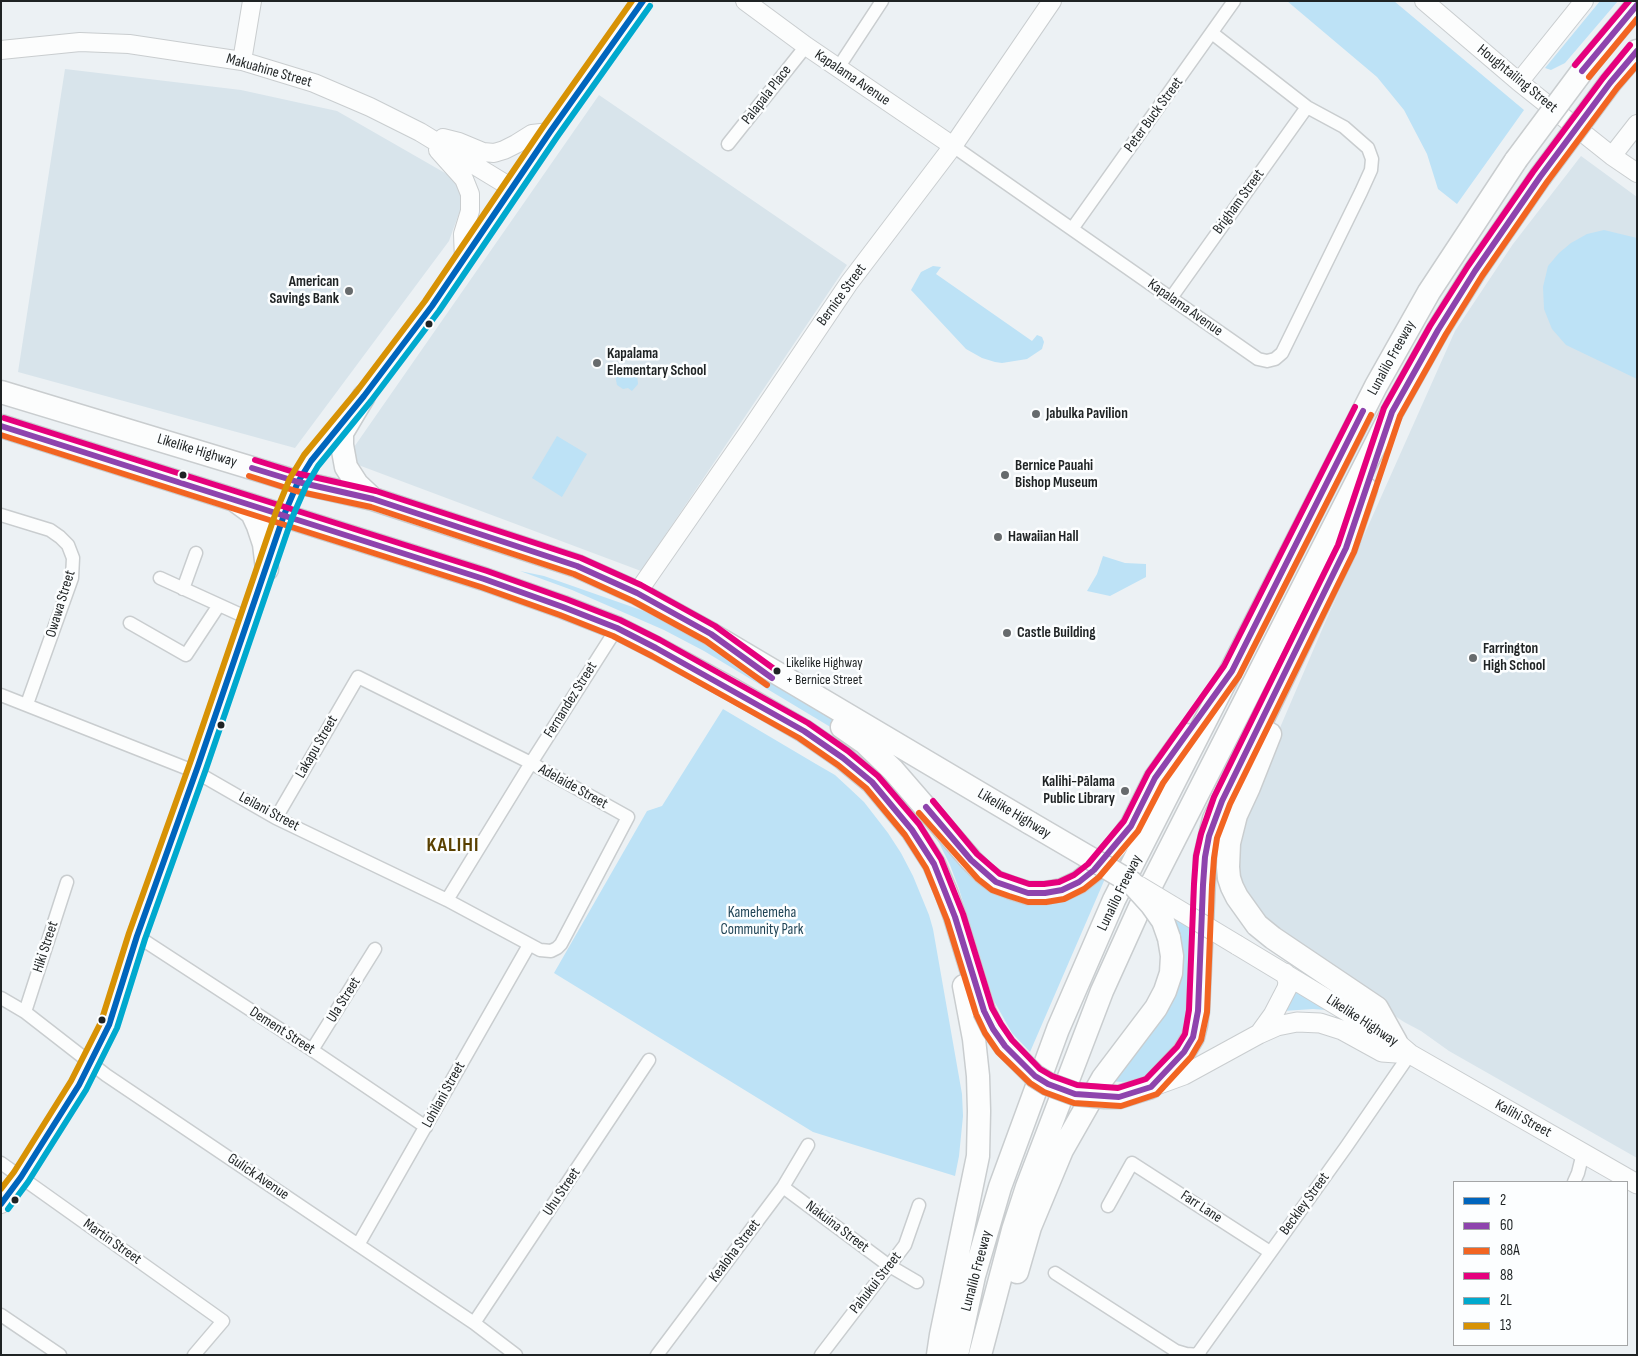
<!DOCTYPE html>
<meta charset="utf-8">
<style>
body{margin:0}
#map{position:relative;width:1638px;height:1356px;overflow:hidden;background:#ecf1f4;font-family:"Sofia Sans Condensed",sans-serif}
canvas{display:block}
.frame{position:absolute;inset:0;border:2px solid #1f2324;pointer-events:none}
.legend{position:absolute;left:1453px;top:1181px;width:175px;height:165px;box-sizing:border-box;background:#fcfeff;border:1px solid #a4a6a7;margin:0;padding:6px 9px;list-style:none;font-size:15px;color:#1f2324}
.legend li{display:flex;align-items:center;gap:10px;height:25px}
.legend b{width:25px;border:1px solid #a4a6a7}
</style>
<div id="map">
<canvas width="1638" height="1356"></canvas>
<div class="frame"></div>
<ul class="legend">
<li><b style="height:6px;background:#0065bd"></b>2</li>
<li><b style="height:6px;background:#8e44ad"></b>60</li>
<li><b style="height:6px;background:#f26522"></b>88A</li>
<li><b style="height:6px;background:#e5007d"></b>88</li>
<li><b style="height:6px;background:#00a9ce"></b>2L</li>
<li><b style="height:6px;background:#d79205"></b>13</li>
</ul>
</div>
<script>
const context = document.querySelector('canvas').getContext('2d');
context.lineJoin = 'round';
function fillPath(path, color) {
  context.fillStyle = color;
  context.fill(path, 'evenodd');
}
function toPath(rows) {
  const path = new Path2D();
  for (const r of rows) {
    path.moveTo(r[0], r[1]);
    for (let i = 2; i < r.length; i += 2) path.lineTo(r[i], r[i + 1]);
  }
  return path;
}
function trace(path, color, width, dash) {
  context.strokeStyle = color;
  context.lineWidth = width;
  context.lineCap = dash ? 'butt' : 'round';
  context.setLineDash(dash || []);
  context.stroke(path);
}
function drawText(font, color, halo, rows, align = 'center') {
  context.font = font + ' "Sofia Sans Condensed",sans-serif';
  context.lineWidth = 5;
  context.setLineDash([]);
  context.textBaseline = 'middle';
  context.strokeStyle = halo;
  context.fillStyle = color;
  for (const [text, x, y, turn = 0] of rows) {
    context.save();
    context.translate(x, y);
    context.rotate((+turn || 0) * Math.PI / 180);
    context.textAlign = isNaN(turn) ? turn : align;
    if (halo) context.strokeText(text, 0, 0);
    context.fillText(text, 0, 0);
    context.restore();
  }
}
fillPath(toPath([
 [65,69,241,90,337,111,452,177,460,187,463,202,449,241,295,448,18,372],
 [599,95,847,265,641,571,345,460],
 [1581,156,1637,197,1637,1158,1449,1051,1421,1031,1404,1022,1281,940,1238,883,1237,828,1324,625,1455,331,1513,244]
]), '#d8e4eb');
fillPath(toPath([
 [1287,1,1394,1,1524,110,1457,204,1438,189,1427,154,1404,110,1377,77],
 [1600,1,1618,1,1565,63,1551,70,1545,68],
 [1604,230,1637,238,1637,379,1566,345,1552,329,1544,309,1543,287,1548,266,1559,253,1571,243,1587,234],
 [933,266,941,267,936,274,1032,341,1037,335,1042,337,1044,342,1042,349,1027,359,1002,363,995,362,982,358,966,349,911,290,921,272],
 [625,368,629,371,633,370,637,373,638,384,632,391,628,388,623,389,617,385,615,375,619,369],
 [557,436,587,454,562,497,532,478],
 [1103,556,1125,563,1146,564,1146,577,1110,596,1087,591,1097,574],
 [520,571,544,576,681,624,738,658,864,739,977,864,1016,888,1107,874,1030,1052,1012,1033,994,1001,959,889,950,865,931,827,916,806,847,737,704,651,664,630,572,590],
 [723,709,816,764,835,775,848,787,864,802,888,833,901,853,913,876,929,915,933,929,962,1094,963,1116,959,1156,955,1176,813,1132,554,973,647,811,662,806],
 [1172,913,1194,926,1188,1031,1158,1069,1138,1080,1122,1082,1110,1081,1180,938],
 [1296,978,1338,1015,1326,1010,1313,1009,1283,1011]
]), '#bde2f6');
const street = toPath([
 [838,68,882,1],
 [728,144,806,46],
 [953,146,1258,359,1267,361,1275,359,1282,353,1361,192,1371,170,1372,159,1368,148,1344,127,1307,107,1212,33],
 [1072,229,1234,1],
 [1171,298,1307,107],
 [1,515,50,530,60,537,68,545,73,558,72,578,27,704],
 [160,578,250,619],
 [183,589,196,553],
 [130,623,186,655,219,605],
 [1,695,196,772,276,818,447,900,540,950,551,951,557,948,561,944,628,817,531,763,358,677,276,818],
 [447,900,531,763,617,628],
 [137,936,312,1050,426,1127],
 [1,998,25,1012,106,1075,474,1323,516,1355],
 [25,1012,67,882],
 [312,1050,375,949],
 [1,1163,223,1321,194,1355],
 [1574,1182,1578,1173,1583,1153],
 [783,1187,888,1265,917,1282],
 [1108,1206,1132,1163,1270,1252],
 [358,1245,529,945],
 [1055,1273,1176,1351,1186,1354,1200,1355],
 [1,1315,60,1355],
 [474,1323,649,1060],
 [657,1355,783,1187,808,1145],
 [821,1355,905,1245,919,1205],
 [1197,1355,1346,1147,1410,1054]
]);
const secondary = toPath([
 [745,1,806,46,953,146],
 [1424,1,1519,82,1612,156,1637,173],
 [1,50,80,42,129,44,242,61,314,83,370,107,420,132,512,188],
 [242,61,252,1],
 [1519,82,1584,1],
 [443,138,459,142,483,152,494,153,504,150,516,144,532,134,550,132],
 [438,150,464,179,470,194,470,211,463,234,464,260],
 [1612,156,1637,124],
 [637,593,748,433,849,283,953,146,1052,1],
 [1,1204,21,1177,79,1085,109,1025,137,936,198,766,284,515,298,482,311,461,364,396,432,306,550,132,643,1]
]);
const primary = toPath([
 [1237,945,1378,1030,1396,1042,1410,1054,1637,1184],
 [1260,1033,1273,1015,1287,988,1288,982,1285,973],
 [1151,1087,1184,1075,1259,1034,1277,1026,1297,1022,1320,1023,1342,1030,1382,1052,1410,1054]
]);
const highway = toPath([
 [1586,66,1637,5],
 [1610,83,1637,51],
 [1,392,298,482,373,499,577,566,637,593,711,634,1030,823],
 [364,396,342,433,342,445,346,467,357,484,373,499],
 [1,426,484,579,563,607,617,628,656,648,733,690,804,731,843,758,872,782,912,830,934,864,946,892,955,917,984,1011],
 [237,502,252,513,258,526,264,544,267,569],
 [842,727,865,743,893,770,971,860,984,873,996,882,1012,888,1028,893,1045,893,1062,890,1079,882,1094,870,1115,847,1131,826,1155,778,1186,735],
 [1270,734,1249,787,1236,815,1229,843,1228,867,1229,878,1232,887,1237,897,1257,925,1273,938,1377,1008,1396,1042],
 [1151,1087,1184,1052,1193,1037,1196,1025,1198,1011,1205,857,1214,819,1346,548,1366,489],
 [1017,1272,1030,1227,1062,1150,1103,1078,1156,1008,1165,991,1171,973,1172,956,1169,938],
 [938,1355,941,1335,978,1156,979,1111,978,1076,974,1039,964,986],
 [957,1355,974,1276,1000,1187,1058,1029,1114,900,1376,386,1429,292,1516,160],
 [980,1355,1013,1230,1027,1187,1102,991,1140,907,1392,412,1438,330,1475,271,1540,177]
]);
trace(street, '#c9cdcf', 15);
trace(secondary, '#c9cdcf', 20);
trace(primary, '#c9cdcf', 21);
trace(highway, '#c9cdcf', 25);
trace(street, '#fcfdfd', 12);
trace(secondary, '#fcfdfd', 18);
trace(primary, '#fcfdfd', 19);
trace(highway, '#fcfdfd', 22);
const primaryBridge = toPath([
 [1139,886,1237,945]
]);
const highwayBridge = toPath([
 [1516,160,1586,66],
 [1540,177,1610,83],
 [1030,823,1131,882,1151,904,1163,921,1169,938],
 [984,1011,993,1029,1005,1046,1035,1076,1048,1084,1075,1094,1105,1097,1119,1097,1151,1087]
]);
trace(primaryBridge, '#c9cdcf', 21, []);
trace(highwayBridge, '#c9cdcf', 25, []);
trace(primaryBridge, '#fcfdfd', 19);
trace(highwayBridge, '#fcfdfd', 22);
trace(toPath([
 [1,1204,21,1177,79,1085,109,1025,137,936,198,766,284,515,298,482,311,461,364,396,432,306,550,132,643,1]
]), '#0065bd', 6);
trace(toPath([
 [1582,71,1637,5],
 [1,426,484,579,563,607,617,628,656,648,804,731,843,758,872,782,912,830,934,864,955,917,984,1011,993,1029,1005,1046,1035,1076,1048,1084,1075,1094,1119,1097,1151,1087,1184,1052,1193,1037,1198,1011,1203,885,1205,857,1209,836,1222,801,1346,548,1392,412,1438,330,1475,271,1540,177,1610,83,1637,51],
 [252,468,298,482,373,499,577,566,637,593,711,634,772,678],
 [926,807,971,860,996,882,1028,893,1045,893,1062,890,1079,882,1094,870,1131,826,1155,778,1232,671,1363,411]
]), '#8e44ad', 6);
trace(toPath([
 [1589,77,1637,19],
 [1,435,481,587,560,615,613,636,652,656,799,738,838,765,866,788,905,835,926,868,947,920,976,1014,985,1033,998,1052,1030,1083,1044,1092,1074,1103,1121,1106,1157,1094,1191,1057,1201,1040,1207,1012,1212,885,1214,858,1217,838,1230,804,1354,552,1400,416,1446,334,1482,276,1547,182,1617,88,1637,65],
 [249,476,296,491,371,507,574,574,633,601,706,641,767,685],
 [919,813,978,879,992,890,1009,896,1028,902,1046,902,1064,899,1084,889,1099,877,1138,831,1163,783,1239,676,1371,415]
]), '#f26522', 6);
trace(toPath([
 [1575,65,1629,1],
 [4,418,487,571,566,599,620,620,660,640,808,723,848,751,878,776,919,824,941,859,963,914,992,1008,1001,1024,1012,1040,1040,1069,1052,1076,1077,1085,1118,1088,1146,1079,1177,1047,1185,1034,1189,1010,1194,884,1196,856,1201,834,1214,797,1338,545,1384,408,1430,326,1468,266,1533,172,1603,78,1630,45],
 [255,460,300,474,376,491,581,558,641,585,715,626,777,671],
 [933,801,977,854,1000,874,1029,884,1044,884,1059,882,1074,875,1088,864,1124,821,1148,773,1224,666,1355,407]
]), '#e5007d', 6);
trace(toPath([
 [8,1209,28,1182,86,1090,117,1028,145,939,206,769,292,518,306,486,318,466,371,401,439,311,557,137,650,6]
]), '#00a9ce', 6);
trace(toPath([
 [1,1189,14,1172,71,1081,101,1022,129,933,190,763,276,512,290,478,304,455,357,391,425,301,543,127,632,1]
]), '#d79205', 6);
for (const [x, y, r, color] of [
 [349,291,5,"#676b6d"],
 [429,324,4.5,"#1f2324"],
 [597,363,5,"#676b6d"],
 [1036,414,5,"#676b6d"],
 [183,475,4.5,"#1f2324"],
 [1005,475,5,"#676b6d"],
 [998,537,5,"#676b6d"],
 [1007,633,5,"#676b6d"],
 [1473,658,5,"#676b6d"],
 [777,671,4.5,"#1f2324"],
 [221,725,4.5,"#1f2324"],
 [1125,791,5,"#676b6d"],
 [102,1020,4.5,"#1f2324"],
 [15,1200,4.5,"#1f2324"]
]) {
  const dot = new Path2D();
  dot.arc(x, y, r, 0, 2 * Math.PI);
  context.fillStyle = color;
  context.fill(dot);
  trace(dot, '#fcfeff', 2);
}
drawText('14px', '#1f2324', '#fcfeff', [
 ["Likelike Highway",786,663],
 ["+ Bernice Street",786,680]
], 'left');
drawText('15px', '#1f2324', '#fcfeff', [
 ["Makuahine Street",269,71,16],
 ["Kapalama Avenue",852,78,34],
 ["Houghtailing Street",1517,79,39],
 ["Palapala Place",767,95,-52],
 ["Peter Buck Street",1154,115,-54],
 ["Brigham Street",1239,202,-54],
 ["Bernice Street",842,295,-54],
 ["Kapalama Avenue",1185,308,35],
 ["Lunalilo Freeway",1392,358,-61],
 ["Likelike Highway",197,451,17],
 ["Owawa Street",61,604,-73],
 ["Fernandez Street",571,700,-58],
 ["Lakapu Street",317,747,-60],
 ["Adelaide Street",573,787,29],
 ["Leilani Street",269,812,28],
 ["Likelike Highway",1014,814,31],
 ["Lunalilo Freeway",1120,893,-64],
 ["Hiki Street",46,947,-72],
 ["Ula Street",344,1000,-58],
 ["Likelike Highway",1362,1021,33],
 ["Dement Street",282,1031,33],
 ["Lohilani Street",444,1095,-61],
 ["Kalihi Street",1523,1119,29],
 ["Gulick Avenue",258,1177,34],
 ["Uhu Street",562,1192,-56],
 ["Beckley Street",1305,1204,-54],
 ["Farr Lane",1201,1207,33],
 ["Nakuina Street",837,1227,37],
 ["Martin Street",112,1242,35],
 ["Kealoha Street",735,1251,-53],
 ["Lunalilo Freeway",977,1271,-75],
 ["Pahukui Street",876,1283,-52]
]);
drawText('bold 15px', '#1f2324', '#fcfeff', [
 ["American",339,282,"right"],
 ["Savings Bank",339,299,"right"],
 ["Kapalama",607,354],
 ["Elementary School",607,371],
 ["Jabulka Pavilion",1046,414],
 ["Bernice Pauahi",1015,466],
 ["Bishop Museum",1015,483],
 ["Hawaiian Hall",1008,537],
 ["Castle Building",1017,633],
 ["Farrington",1483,649],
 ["High School",1483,666],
 ["Kalihi-Pālama",1115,782,"right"],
 ["Public Library",1115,799,"right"]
], 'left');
drawText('15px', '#214557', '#fcfeff', [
 ["Kamehemeha",762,913],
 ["Community Park",762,930]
]);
context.letterSpacing = '1px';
drawText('bold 20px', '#594000', '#fcfeff', [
 ["KALIHI",453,846]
]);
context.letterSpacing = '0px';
</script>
